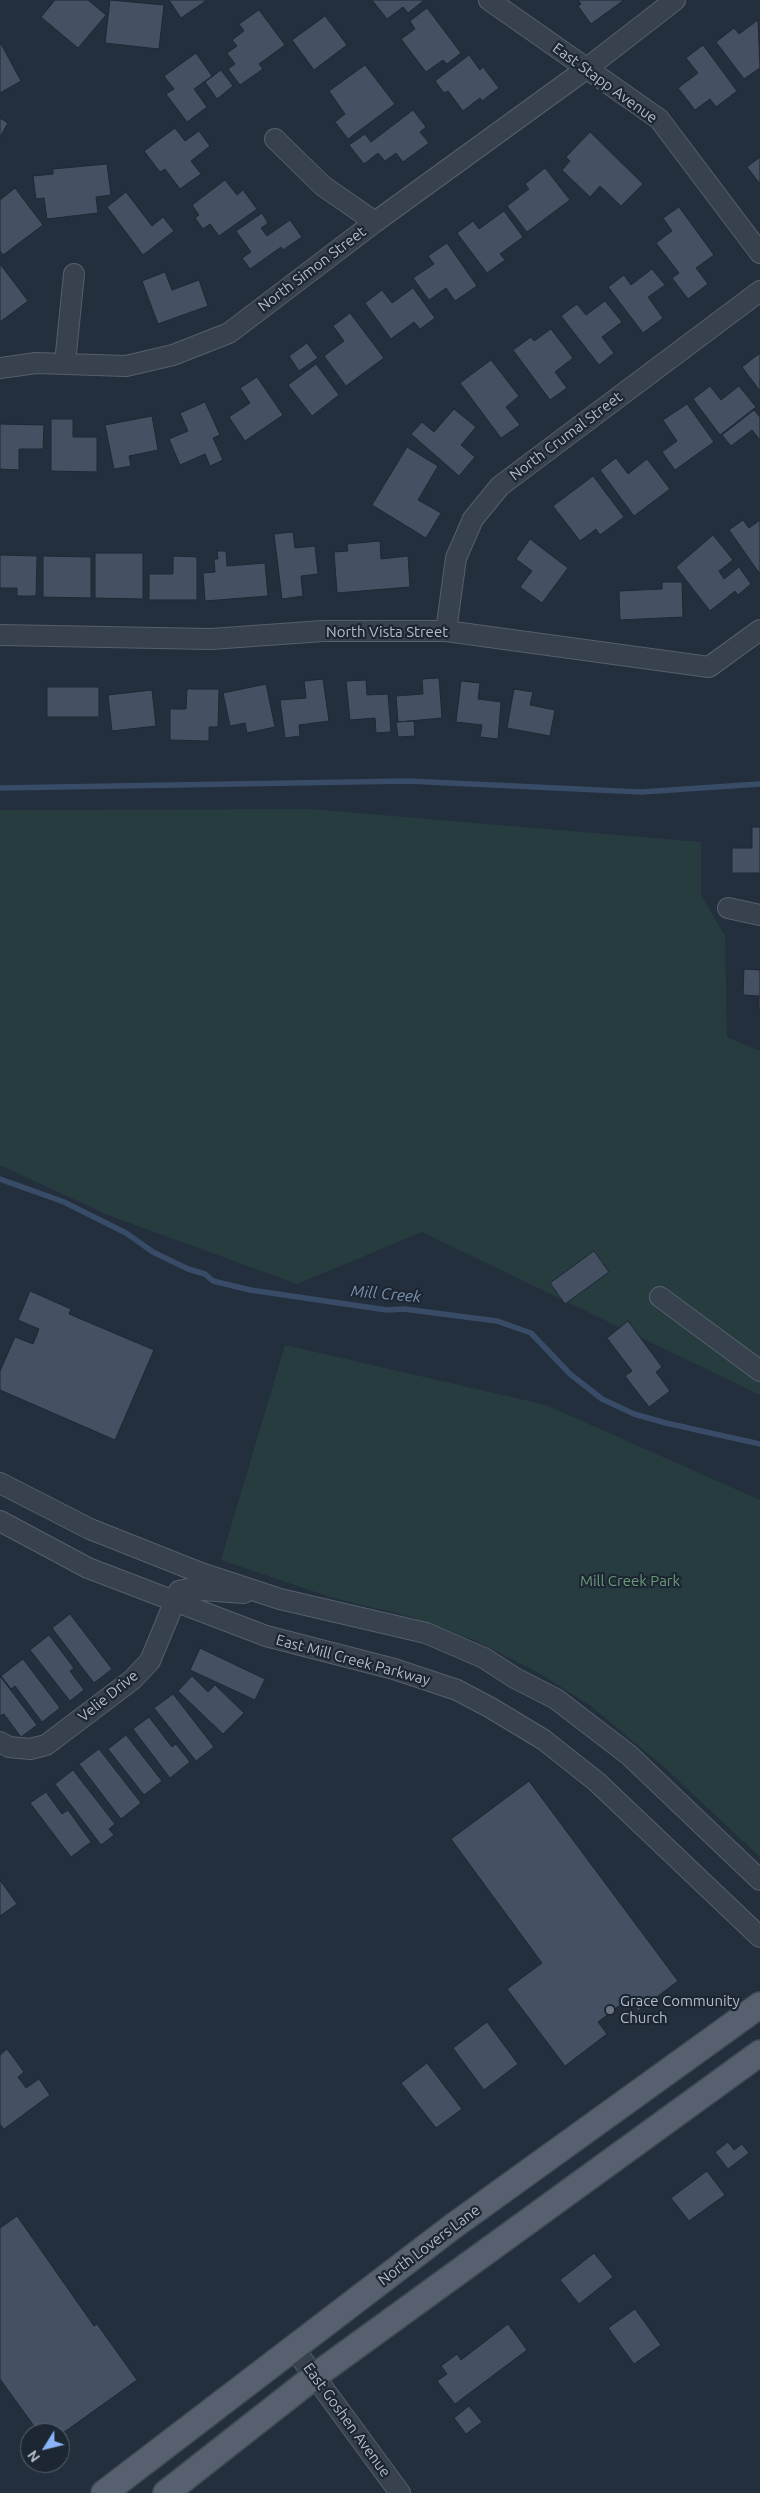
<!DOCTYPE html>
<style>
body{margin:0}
#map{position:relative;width:760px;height:2493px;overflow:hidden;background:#242f3e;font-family:Ubuntu,sans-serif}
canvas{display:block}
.north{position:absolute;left:20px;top:2423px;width:50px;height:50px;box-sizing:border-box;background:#1d2633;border:1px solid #59626f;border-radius:50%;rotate:234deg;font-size:14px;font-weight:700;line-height:20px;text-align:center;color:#b4bcc9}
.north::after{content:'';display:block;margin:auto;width:18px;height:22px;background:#8ab4f8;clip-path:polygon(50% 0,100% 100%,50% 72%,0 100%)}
</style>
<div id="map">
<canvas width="760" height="2493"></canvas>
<div class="north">N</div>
</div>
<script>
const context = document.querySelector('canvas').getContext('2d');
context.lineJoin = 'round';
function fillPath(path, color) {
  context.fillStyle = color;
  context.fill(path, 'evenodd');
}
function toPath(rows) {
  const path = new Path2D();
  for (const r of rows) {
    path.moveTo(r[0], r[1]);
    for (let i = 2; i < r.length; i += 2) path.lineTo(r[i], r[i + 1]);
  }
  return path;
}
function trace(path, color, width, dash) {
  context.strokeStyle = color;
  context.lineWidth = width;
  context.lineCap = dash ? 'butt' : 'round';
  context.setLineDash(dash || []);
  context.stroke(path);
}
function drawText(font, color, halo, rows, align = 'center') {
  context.font = font + ' Ubuntu,sans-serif';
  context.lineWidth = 4.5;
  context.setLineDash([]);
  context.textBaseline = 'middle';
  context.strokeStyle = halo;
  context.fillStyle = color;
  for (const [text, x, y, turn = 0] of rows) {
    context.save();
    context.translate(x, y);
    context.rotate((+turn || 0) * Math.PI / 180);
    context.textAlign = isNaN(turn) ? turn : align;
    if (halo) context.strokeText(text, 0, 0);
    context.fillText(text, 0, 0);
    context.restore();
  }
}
fillPath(toPath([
 [310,809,701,842,701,895,725,936,727,1037,760,1051,760,1395,422,1232,297,1284,108,1215,0,1165,0,810],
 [285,1345,546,1405,760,1500,760,1857,664,1767,591,1706,539,1673,474,1640,411,1617,330,1597,221,1560]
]), '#263c3f');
trace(toPath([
 [0,788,408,781,641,792,760,784],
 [0,1179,64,1202,126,1233,153,1252,188,1269,205,1274,213,1281,250,1290,387,1310,404,1309,497,1321,531,1333,570,1374,602,1399,634,1414,666,1423,760,1444]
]), '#394c67', 5.5);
const building = toPath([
 [55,0,88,0,106,15,78,48,41,17,55,0],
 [110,0,164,5,159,49,105,43,110,0],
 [169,0,207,0,181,18,169,0],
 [372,0,422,0,423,1,408,13,403,7,387,19,372,0],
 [578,0,624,0,591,24,578,6,581,4,578,0],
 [427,8,461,53,447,64,443,60,426,72,401,39,415,29,410,21,427,8],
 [259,10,285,45,259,64,263,69,240,85,228,69,235,64,227,53,237,46,232,40,244,31,239,24,259,10],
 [325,16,347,45,314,70,292,40,325,16],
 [758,20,760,68,744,79,716,42,734,28,739,34,758,20],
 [0,42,21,81,0,93,0,42],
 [703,45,737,91,716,107,710,99,695,110,678,88,698,73,686,58,703,45],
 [196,53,212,76,194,89,207,107,187,122,166,94,174,89,164,76,196,53],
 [469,55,480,70,483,67,499,88,482,101,480,98,463,111,448,91,444,93,435,81,469,55],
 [365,65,395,104,348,139,335,122,345,114,329,91,365,65],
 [221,70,233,86,217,99,205,82,221,70],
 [413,110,426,127,420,132,429,143,403,162,396,153,385,161,378,153,364,164,349,145,365,134,371,142,413,110],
 [0,118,8,123,0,137,0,118],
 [175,128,185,141,199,131,210,146,191,161,201,174,180,189,165,169,160,172,144,151,175,128],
 [590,132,643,184,621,206,600,186,590,197,562,170,570,161,566,157,590,132],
 [760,157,760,184,747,167,760,157],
 [107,164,111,195,96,197,98,213,47,219,44,198,36,199,33,176,53,174,53,169,107,164],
 [545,168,570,200,527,232,507,206,529,189,525,184,545,168],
 [225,180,237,195,243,190,257,209,219,236,210,224,203,229,195,218,199,215,192,205,225,180],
 [15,188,43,225,3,255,0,251,0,200,15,188],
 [126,192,152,226,163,217,174,231,143,255,107,207,126,192],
 [679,207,714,255,696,268,708,284,688,299,672,278,679,273,656,243,672,231,663,218,679,207],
 [504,211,523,237,500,254,505,260,487,273,457,233,473,221,479,229,504,211],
 [262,213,268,223,261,228,267,236,290,220,302,237,283,250,281,247,250,269,242,258,251,252,236,231,262,213],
 [447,243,477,286,455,301,446,288,429,300,413,278,434,264,428,256,447,243],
 [0,264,28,301,0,322,0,264],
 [652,269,665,285,648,297,663,318,643,333,608,287,624,275,631,285,652,269],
 [165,272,172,290,199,280,208,306,158,324,142,281,165,272],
 [413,288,435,318,420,329,414,322,391,339,365,303,382,290,392,303,413,288],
 [605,301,622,322,602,337,614,353,599,365,561,316,577,304,586,315,605,301],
 [350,313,384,358,346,386,324,356,344,341,333,326,350,313],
 [551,329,573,358,555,372,567,388,550,400,513,350,531,337,534,341,551,329],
 [307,343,318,358,299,371,289,356,307,343],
 [760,353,760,391,742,367,760,353],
 [491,360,519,396,506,407,520,425,501,438,460,383,491,360],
 [316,364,339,395,312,416,288,385,316,364],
 [257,377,283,415,245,441,229,417,250,403,240,388,257,377],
 [710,386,721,400,739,386,756,407,720,435,693,399,710,386],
 [205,402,220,435,213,438,223,460,210,466,205,454,180,465,169,439,188,431,180,413,205,402],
 [687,404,714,442,675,470,662,452,677,441,663,420,687,404],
 [454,409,476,427,461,445,475,457,459,476,411,434,422,422,434,432,454,409],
 [754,410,760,417,760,440,752,430,731,446,722,435,754,410],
 [152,416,158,450,129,456,131,466,114,469,105,425,152,416],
 [51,419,73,419,73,437,97,437,97,472,51,471,51,419],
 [0,424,44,425,43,449,19,449,19,470,0,469,0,424],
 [407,447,438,466,418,500,441,513,426,538,372,505,407,447],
 [616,458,628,474,647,459,670,489,634,516,600,470,616,458],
 [593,476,624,517,600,535,596,529,580,541,553,506,593,476],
 [743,520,749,528,760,520,760,574,729,530,743,520],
 [293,532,295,548,315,546,318,574,301,576,303,596,282,599,274,534,293,532],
 [713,535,733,560,719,571,724,579,739,567,751,584,738,595,735,591,710,611,676,567,713,535],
 [530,539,568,568,542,603,520,587,532,571,516,559,530,539],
 [380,541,381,559,408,556,410,587,337,593,334,552,348,551,347,544,380,541],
 [217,551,226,551,227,566,265,563,268,596,205,601,203,573,215,572,214,559,218,559,217,551],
 [95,553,143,553,143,599,95,598,95,553],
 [0,555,37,556,36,596,17,596,17,588,0,588,0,555],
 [43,556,91,557,91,598,43,597,43,556],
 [173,556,197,557,197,600,149,600,149,574,173,574,173,556],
 [662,582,682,582,683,617,620,620,619,591,662,589,662,582],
 [439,678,442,718,398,722,396,696,423,694,422,679,439,678],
 [323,679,329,721,299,725,300,736,285,738,280,700,306,698,304,681,323,679],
 [366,680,367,695,388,694,391,732,376,733,375,718,350,720,346,681,366,680],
 [461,681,480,683,478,699,501,702,498,739,480,737,482,725,456,722,461,681],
 [266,684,275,727,247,733,245,723,230,726,223,693,266,684],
 [47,687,99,687,99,717,47,717,47,687],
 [187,689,219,689,218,727,209,727,209,741,170,740,170,709,186,709,187,689],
 [514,689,533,692,530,705,555,710,550,736,507,728,514,689],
 [152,690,156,726,112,731,108,695,152,690],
 [414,721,415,736,398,737,396,722,414,721],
 [752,827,760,827,760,873,732,873,732,848,752,848,752,827],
 [744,969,760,970,760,1008,758,1008,759,996,743,995,744,969],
 [594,1251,609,1272,565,1304,550,1283,594,1251],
 [30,1291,71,1309,69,1314,154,1350,115,1440,0,1390,0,1371,15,1337,33,1344,39,1329,18,1320,30,1291],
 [628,1321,662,1367,656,1372,670,1391,649,1407,625,1376,632,1371,607,1338,628,1321],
 [70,1614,112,1669,94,1683,52,1628,70,1614],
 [49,1635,74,1668,70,1671,84,1690,70,1701,30,1650,49,1635],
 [200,1648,265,1679,255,1700,190,1670,200,1648],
 [23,1659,60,1708,42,1722,15,1686,11,1689,1,1676,23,1659],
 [0,1676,37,1725,21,1737,4,1714,0,1716,0,1676],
 [192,1676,208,1692,215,1685,244,1713,223,1734,178,1691,192,1676],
 [173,1694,214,1747,196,1761,154,1708,173,1694],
 [149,1717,172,1747,176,1744,190,1762,170,1778,133,1729,149,1717],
 [126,1735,162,1781,144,1795,108,1749,126,1735],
 [99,1749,141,1803,121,1819,79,1764,99,1749],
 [73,1770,115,1824,109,1829,114,1835,101,1845,55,1784,73,1770],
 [529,1781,678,1981,638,2011,629,1998,598,2022,607,2034,565,2066,507,1989,542,1963,451,1839,529,1781],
 [46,1792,62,1814,68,1810,91,1842,71,1857,30,1803,46,1792],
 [0,1880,17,1904,0,1916,0,1880],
 [487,2022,518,2064,484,2090,453,2048,487,2022],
 [7,2049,24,2072,18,2077,26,2088,39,2079,50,2095,4,2129,0,2124,0,2055,7,2049],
 [427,2063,462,2109,436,2128,401,2083,427,2063],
 [728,2142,734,2150,742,2144,749,2153,728,2169,715,2152,728,2142],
 [707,2171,725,2195,689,2221,671,2198,707,2171],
 [17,2216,94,2326,97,2324,137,2380,60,2435,39,2433,0,2379,0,2228,17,2216],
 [594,2253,613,2277,579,2304,560,2280,594,2253],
 [635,2309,661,2345,634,2364,608,2328,635,2309],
 [508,2324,527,2350,455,2404,437,2381,447,2374,441,2366,457,2354,461,2360,508,2324],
 [469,2406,482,2422,466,2434,454,2418,469,2406]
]);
fillPath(building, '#455162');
trace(building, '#1f2835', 1);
const minor = toPath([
 [489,0,659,119,760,253],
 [275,139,323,186,375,222],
 [65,363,74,274],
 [0,368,36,363,126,366,173,355,229,333,375,222,586,69,675,0],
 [446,631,456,558,473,519,500,486,760,291],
 [0,635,211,639,323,631,446,631,709,667,760,630],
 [728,908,760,915],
 [660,1297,760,1371],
 [0,1483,90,1529,201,1573,280,1599,426,1633,484,1658,515,1678,556,1699,629,1755,760,1880],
 [0,1521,88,1568,266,1636,394,1669,457,1690,491,1708,544,1740,597,1782,760,1937],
 [0,1742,9,1747,30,1749,46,1745,132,1680,150,1661,179,1591,188,1589,244,1593],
 [293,2347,400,2493]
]);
const major = toPath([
 [104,2493,452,2227,760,2005],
 [166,2493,315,2376,760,2053]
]);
trace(minor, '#565f6c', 22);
trace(major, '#414a57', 28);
trace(minor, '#38414e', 20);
trace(major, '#56606e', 25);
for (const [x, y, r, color] of [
 [610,2010,5,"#6b7280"]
]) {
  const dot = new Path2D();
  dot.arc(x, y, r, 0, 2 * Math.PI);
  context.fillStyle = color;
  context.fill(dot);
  trace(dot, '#1d2633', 2);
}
drawText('15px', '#b4bcc9', '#1d2633', [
 ["East Stapp Avenue",605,83,36],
 ["North Simon Street",312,269,-37],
 ["North Crumal Street",566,436,-37],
 ["North Vista Street",387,632],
 ["East Mill Creek Parkway",353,1660,15],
 ["Velie Drive",108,1696,-39],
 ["North Lovers Lane",429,2245,-37],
 ["East Goshen Avenue",347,2420,54]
]);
drawText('15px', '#6b9a76', '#1d2633', [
 ["Mill Creek Park",630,1581]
]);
drawText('15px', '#b4bcc9', '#1d2633', [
 ["Grace Community",620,2001],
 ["Church",620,2018]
], 'left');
drawText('italic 16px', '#7c92b1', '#1d2633', [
 ["Mill Creek",386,1294,5]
]);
</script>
